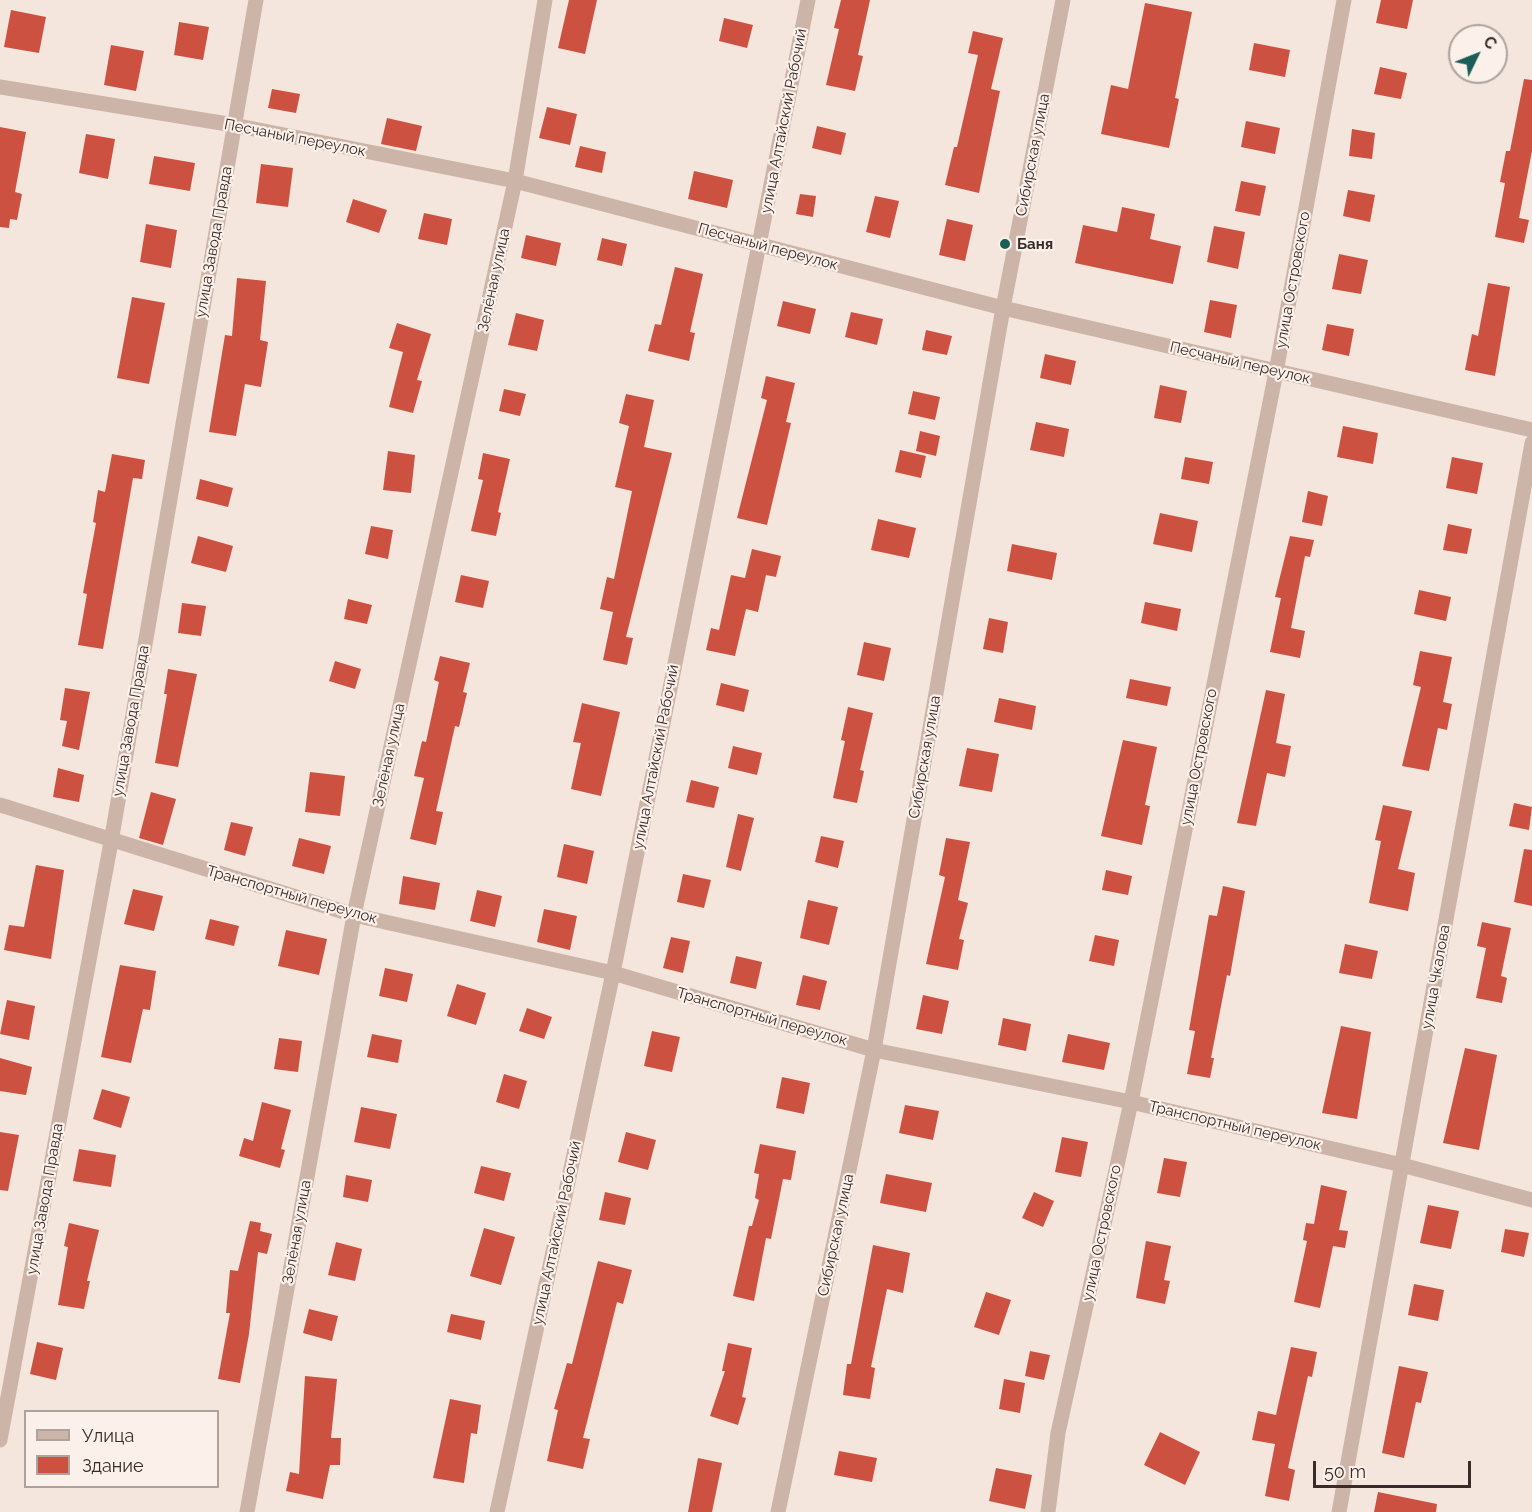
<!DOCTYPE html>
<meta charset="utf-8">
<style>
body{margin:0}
#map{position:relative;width:1532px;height:1512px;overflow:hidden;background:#f4e6dd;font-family:Raleway,sans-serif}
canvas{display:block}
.legend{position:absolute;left:24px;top:1410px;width:195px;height:78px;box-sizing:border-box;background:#fbf1ea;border:2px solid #ada29c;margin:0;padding:8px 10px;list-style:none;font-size:18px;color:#392b28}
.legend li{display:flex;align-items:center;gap:12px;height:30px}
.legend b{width:30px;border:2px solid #ada29c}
.north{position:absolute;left:1448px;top:24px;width:60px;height:60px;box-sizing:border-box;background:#fbf1ea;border:2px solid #ada29c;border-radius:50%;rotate:47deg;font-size:16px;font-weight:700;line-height:24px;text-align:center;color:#392b28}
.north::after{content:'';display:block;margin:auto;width:21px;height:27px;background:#1b5e59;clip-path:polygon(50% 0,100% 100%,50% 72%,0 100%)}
.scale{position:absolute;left:1313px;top:1461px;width:158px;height:27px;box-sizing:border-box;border:3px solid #392b28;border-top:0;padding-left:8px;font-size:18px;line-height:21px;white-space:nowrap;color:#392b28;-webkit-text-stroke:4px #fbf1ea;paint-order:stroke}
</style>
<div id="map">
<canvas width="1532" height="1512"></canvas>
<ul class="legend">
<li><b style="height:8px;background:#cdb4a8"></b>Улица</li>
<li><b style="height:16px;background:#cd5141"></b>Здание</li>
</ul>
<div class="north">С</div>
<div class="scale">50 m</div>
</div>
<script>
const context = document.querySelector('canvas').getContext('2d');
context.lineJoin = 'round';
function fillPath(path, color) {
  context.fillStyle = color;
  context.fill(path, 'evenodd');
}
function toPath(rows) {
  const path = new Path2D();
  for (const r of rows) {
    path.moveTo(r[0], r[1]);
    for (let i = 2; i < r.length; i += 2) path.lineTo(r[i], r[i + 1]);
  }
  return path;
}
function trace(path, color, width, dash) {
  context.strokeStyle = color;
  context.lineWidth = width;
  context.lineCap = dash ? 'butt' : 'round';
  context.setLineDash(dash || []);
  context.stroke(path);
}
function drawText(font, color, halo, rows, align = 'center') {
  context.font = font + ' Raleway,sans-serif';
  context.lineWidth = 4.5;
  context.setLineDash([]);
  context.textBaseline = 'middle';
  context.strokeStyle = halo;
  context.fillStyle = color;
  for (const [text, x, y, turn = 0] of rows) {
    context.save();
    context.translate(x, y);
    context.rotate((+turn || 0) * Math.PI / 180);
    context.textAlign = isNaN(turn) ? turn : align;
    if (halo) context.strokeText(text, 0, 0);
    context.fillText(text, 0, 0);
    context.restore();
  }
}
fillPath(toPath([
 [569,0,597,0,585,54,558,48],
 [841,0,870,0,858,55,863,56,855,91,826,85,839,29,834,28],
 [1381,0,1413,0,1407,29,1376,23],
 [1145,3,1192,12,1175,98,1179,99,1169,148,1101,134,1111,85,1128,89],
 [11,10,46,17,39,53,4,47],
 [724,18,753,25,747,48,719,41],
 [179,22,209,27,203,60,174,55],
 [973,31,1003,38,991,89,1000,91,979,193,945,185,954,147,957,147,978,55,968,53],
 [1254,43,1290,50,1285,77,1249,70],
 [111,45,144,51,136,91,104,85],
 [1380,67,1407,73,1401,99,1374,94],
 [1524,79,1532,80,1532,151,1519,218,1529,220,1524,243,1495,237,1505,183,1500,182,1506,151,1510,151],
 [272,89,300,94,296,113,268,108],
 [547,107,577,114,570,145,539,138],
 [387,118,422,126,416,151,381,144],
 [1246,121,1280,128,1275,154,1241,147],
 [817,126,846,133,841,155,812,148],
 [0,127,26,132,15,192,22,194,17,220,10,219,9,228,0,227],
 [1352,129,1375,133,1372,159,1349,156],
 [86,134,115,139,108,179,79,173],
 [580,146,606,152,602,173,575,167],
 [154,156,195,163,190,191,149,184],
 [261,164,293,168,288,207,256,203],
 [694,171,733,180,727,208,688,199],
 [1241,181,1266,186,1260,216,1235,211],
 [1348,190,1375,195,1370,222,1343,216],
 [800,194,816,196,813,217,796,214],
 [875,196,899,201,890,238,866,232],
 [353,199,387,210,379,233,346,222],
 [1122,207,1155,214,1150,239,1181,246,1173,284,1075,263,1083,225,1117,232],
 [424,213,452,219,447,245,418,239],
 [947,219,973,225,965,261,939,255],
 [146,224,177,230,171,268,140,262],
 [1214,226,1245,232,1238,269,1207,262],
 [526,235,561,243,556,266,521,258],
 [602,238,627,244,622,266,597,260],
 [1339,254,1368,260,1361,294,1332,289],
 [675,267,703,274,690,332,695,333,689,361,648,351,655,324,661,325],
 [237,278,266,281,260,340,268,342,261,387,245,384,236,436,209,432,225,335,232,336],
 [1488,283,1510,287,1495,376,1465,370,1472,334,1478,336],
 [132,297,165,303,149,384,117,378],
 [1210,300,1237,305,1231,338,1204,332],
 [783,301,816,309,810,334,777,326],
 [851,312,883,319,877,345,845,337],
 [516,313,544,320,537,351,508,345],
 [397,323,431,334,417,380,422,381,413,413,389,407,403,352,389,348],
 [1327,324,1354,329,1349,356,1322,350],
 [926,330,952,336,947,355,922,350],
 [1045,354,1076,361,1071,385,1040,378],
 [766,376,795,383,786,422,791,423,767,525,737,518,767,400,761,398],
 [1160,385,1187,391,1181,423,1154,418],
 [504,389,526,394,520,416,499,411],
 [913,391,940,397,935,420,908,414],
 [626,394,654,400,644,447,672,453,626,637,633,638,627,665,603,660,613,612,600,609,607,577,614,579,632,491,615,487,629,426,619,423],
 [1036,422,1069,429,1064,457,1030,450],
 [1343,426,1378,433,1373,464,1337,457],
 [920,431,940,436,936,456,916,451],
 [900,450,926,456,921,478,895,472],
 [388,451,415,455,411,493,383,490],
 [483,453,510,459,498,512,501,513,496,536,471,531,483,480,478,479],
 [112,454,145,460,142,479,133,478,103,649,78,645,87,594,83,593,96,523,93,522,98,490,105,492],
 [1185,457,1213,462,1209,484,1181,479],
 [1452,457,1483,463,1477,494,1446,488],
 [200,479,233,488,228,507,196,499],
 [1308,491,1328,496,1322,526,1302,522],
 [1160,513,1198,521,1192,552,1153,544],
 [878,519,916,528,909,558,871,550],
 [1448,524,1472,529,1467,554,1443,550],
 [371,526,393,530,388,559,365,554],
 [198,536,233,546,226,572,191,563],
 [1290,536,1314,540,1310,557,1305,556,1291,628,1305,631,1300,658,1270,652,1281,598,1275,597],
 [1012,544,1057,553,1052,580,1007,571],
 [752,549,781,556,776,577,766,575,758,612,746,609,735,656,706,650,711,628,719,630,731,575,745,578],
 [461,575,489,581,483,608,455,602],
 [1419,590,1451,597,1446,621,1414,614],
 [348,599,372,605,367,624,344,619],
 [1145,602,1181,609,1177,631,1141,623],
 [182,603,206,606,201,636,178,633],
 [989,618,1008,622,1003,653,983,649],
 [864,642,891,648,884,681,857,675],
 [1420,651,1452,657,1443,702,1452,704,1447,730,1438,728,1429,771,1402,766,1421,687,1413,685],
 [440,656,470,663,463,692,467,693,459,727,455,726,436,811,443,812,436,845,410,839,424,778,414,776,422,741,426,742,439,682,434,680],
 [335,661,361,669,355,689,329,681],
 [168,669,197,674,178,767,155,763,167,694,164,694],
 [1130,679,1171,687,1167,706,1126,698],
 [721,683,749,690,744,712,716,705],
 [65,688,90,692,79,750,62,746,67,721,60,720],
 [1266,690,1285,694,1276,743,1291,746,1285,777,1267,773,1256,826,1237,823],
 [999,698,1036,706,1032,730,994,722],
 [582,703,620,712,601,796,571,789,581,743,573,742],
 [848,707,873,713,860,770,864,771,857,803,833,798,845,741,841,740],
 [1123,740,1157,747,1145,805,1150,806,1142,845,1101,836],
 [733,746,762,753,757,775,728,768],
 [967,748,999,754,992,792,959,786],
 [58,768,84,775,79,802,53,797],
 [310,772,345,776,340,816,305,812],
 [691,780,719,787,714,808,686,802],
 [151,792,176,799,163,845,139,838],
 [1514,803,1532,807,1529,830,1509,826],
 [1383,805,1412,811,1398,869,1415,873,1408,911,1369,903,1381,841,1375,840],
 [738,814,754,818,741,871,726,867],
 [231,822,253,827,245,856,224,850],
 [821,836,844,841,838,868,815,862],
 [299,838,331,846,324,874,292,866],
 [946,838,970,842,958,900,968,903,959,939,964,940,958,970,926,964,945,877,939,875],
 [564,844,594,851,587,884,557,877],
 [1524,849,1532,850,1532,906,1514,902],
 [36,865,64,870,51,959,4,950,9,925,24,927],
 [1106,870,1132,876,1128,895,1102,890],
 [683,874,711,880,704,908,677,902],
 [403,876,440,883,435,910,399,904],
 [1223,886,1245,891,1230,976,1227,975,1211,1058,1214,1058,1210,1078,1187,1074,1195,1031,1189,1030,1209,915,1217,916],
 [133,889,163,896,154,931,124,924],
 [477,890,502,896,495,927,470,921],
 [808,900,838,907,829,945,800,938],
 [544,909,577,916,570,950,537,942],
 [210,919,239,926,234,946,205,939],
 [1482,922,1511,928,1501,976,1507,978,1502,1003,1476,998,1486,948,1477,946],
 [286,930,327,939,319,975,278,966],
 [1095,935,1119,940,1114,966,1089,961],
 [671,937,690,941,683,973,663,968],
 [1345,944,1378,951,1372,979,1339,973],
 [736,956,762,962,756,989,730,983],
 [120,965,156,971,150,1010,143,1009,131,1063,101,1057],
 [385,968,413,974,407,1002,379,996],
 [803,975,827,981,820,1010,796,1005],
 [457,984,486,993,476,1025,447,1016],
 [923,995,949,1001,942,1034,916,1029],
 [7,1000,35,1006,29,1040,0,1034],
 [527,1008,552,1017,544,1039,519,1031],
 [1003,1018,1031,1024,1026,1051,998,1045],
 [1341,1026,1371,1032,1357,1119,1322,1113],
 [652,1031,680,1037,672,1072,644,1066],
 [372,1034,402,1040,398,1063,367,1057],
 [1068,1034,1110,1043,1104,1070,1062,1062],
 [279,1038,302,1041,298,1072,274,1069],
 [1465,1048,1497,1055,1479,1150,1443,1143],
 [0,1058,32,1067,26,1095,0,1091],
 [504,1074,527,1081,519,1109,496,1102],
 [782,1077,810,1083,804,1114,776,1108],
 [102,1089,130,1097,121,1128,93,1119],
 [262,1102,291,1110,281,1149,285,1150,280,1168,239,1156,244,1138,253,1141],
 [905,1105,939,1111,933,1140,899,1133],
 [361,1107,397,1114,390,1149,354,1142],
 [0,1132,19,1135,8,1191,0,1190],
 [626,1132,656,1140,648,1170,618,1162],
 [1062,1137,1088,1142,1081,1177,1055,1172],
 [760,1144,796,1151,791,1180,783,1179,771,1239,766,1238,754,1301,733,1296,749,1226,752,1226,759,1200,755,1198,759,1174,754,1173],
 [79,1149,116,1155,111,1187,73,1181],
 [1164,1158,1187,1162,1180,1197,1157,1193],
 [481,1166,511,1173,504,1201,474,1193],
 [886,1174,932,1183,926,1212,880,1203],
 [346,1175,372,1180,368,1202,343,1197],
 [1321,1185,1347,1191,1339,1230,1348,1231,1345,1248,1333,1246,1320,1308,1294,1302,1307,1241,1303,1240,1306,1223,1314,1224],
 [605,1192,631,1198,625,1225,599,1220],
 [1034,1192,1054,1201,1043,1227,1022,1218],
 [1428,1205,1459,1211,1451,1249,1420,1243],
 [250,1221,261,1223,260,1231,272,1234,267,1254,258,1252,249,1334,240,1383,218,1379,230,1313,226,1313,230,1270,238,1271],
 [69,1223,99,1230,87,1281,90,1281,84,1309,58,1305,68,1247,64,1246],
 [484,1228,515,1237,501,1285,470,1276],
 [1505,1229,1529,1233,1524,1257,1501,1252],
 [1146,1241,1171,1246,1164,1280,1170,1281,1165,1304,1136,1298],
 [336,1242,362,1249,355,1281,328,1275],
 [873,1245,910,1253,903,1293,887,1289,871,1367,875,1368,870,1399,843,1395,847,1364,851,1364],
 [598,1261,632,1270,623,1304,617,1302,583,1438,590,1439,583,1469,547,1461,558,1410,554,1409,567,1363,572,1364],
 [1414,1284,1444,1290,1438,1321,1408,1315],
 [986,1292,1011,1300,999,1335,974,1327],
 [309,1309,338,1316,332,1341,303,1333],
 [451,1314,485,1321,481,1340,447,1332],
 [37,1342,63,1348,56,1380,30,1374],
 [728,1343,752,1348,742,1397,746,1398,738,1425,710,1416,725,1371,722,1371],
 [1291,1347,1317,1352,1312,1377,1308,1376,1288,1468,1295,1470,1289,1501,1265,1496,1275,1444,1252,1440,1258,1411,1276,1415],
 [1030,1351,1050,1355,1044,1380,1025,1376],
 [1399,1366,1428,1372,1421,1403,1416,1402,1404,1458,1382,1453],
 [305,1376,337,1379,331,1438,341,1438,340,1465,330,1465,323,1499,286,1491,290,1472,299,1474],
 [1004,1379,1025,1383,1020,1413,999,1409],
 [450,1399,481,1405,477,1434,471,1433,464,1483,433,1478],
 [1160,1432,1200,1452,1185,1485,1144,1465],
 [839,1451,877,1458,872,1482,834,1475],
 [698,1458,722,1463,712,1512,688,1512],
 [996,1468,1032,1475,1025,1509,989,1501],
 [1378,1492,1437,1504,1436,1512,1374,1512]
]), '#cd5141');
trace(toPath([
 [0,87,234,125,515,181,1003,308,1532,430],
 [0,805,354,915,613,973,874,1050,1131,1102,1402,1165,1532,1200],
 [0,1440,111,842,256,0],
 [247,1512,354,915,515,181,545,0],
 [497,1512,613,973,808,0],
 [778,1512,874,1050,1003,308,1063,0],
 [1048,1512,1058,1433,1131,1102,1276,372,1344,0],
 [1339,1512,1532,443]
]), '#cdb4a8', 15);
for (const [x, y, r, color] of [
 [1005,244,6,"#1b5e59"]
]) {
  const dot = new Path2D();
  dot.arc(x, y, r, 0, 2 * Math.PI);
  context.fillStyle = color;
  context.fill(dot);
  trace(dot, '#fbf1ea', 2);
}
drawText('15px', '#392b28', '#fbf1ea', [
 ["улица Алтайский Рабочий",784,121,-79],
 ["Песчаный переулок",295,138,11],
 ["Сибирская улица",1033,155,-79],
 ["улица Завода Правда",214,242,-80],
 ["Песчаный переулок",768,247,15],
 ["Зелёная улица",494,280,-78],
 ["улица Островского",1293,280,-80],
 ["Песчаный переулок",1240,363,13],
 ["улица Завода Правда",131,721,-80],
 ["Зелёная улица",389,755,-78],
 ["улица Алтайский Рабочий",656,757,-79],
 ["Сибирская улица",925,757,-80],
 ["улица Островского",1199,757,-79],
 ["Транспортный переулок",292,895,16],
 ["улица Чкалова",1436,977,-80],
 ["Транспортный переулок",762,1017,16],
 ["Транспортный переулок",1235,1126,13],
 ["улица Завода Правда",45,1199,-80],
 ["Зелёная улица",297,1232,-80],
 ["улица Алтайский Рабочий",557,1233,-78],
 ["улица Островского",1102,1233,-78],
 ["Сибирская улица",836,1235,-78]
]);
drawText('bold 15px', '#392b28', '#fbf1ea', [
 ["Баня",1017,244]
], 'left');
</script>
